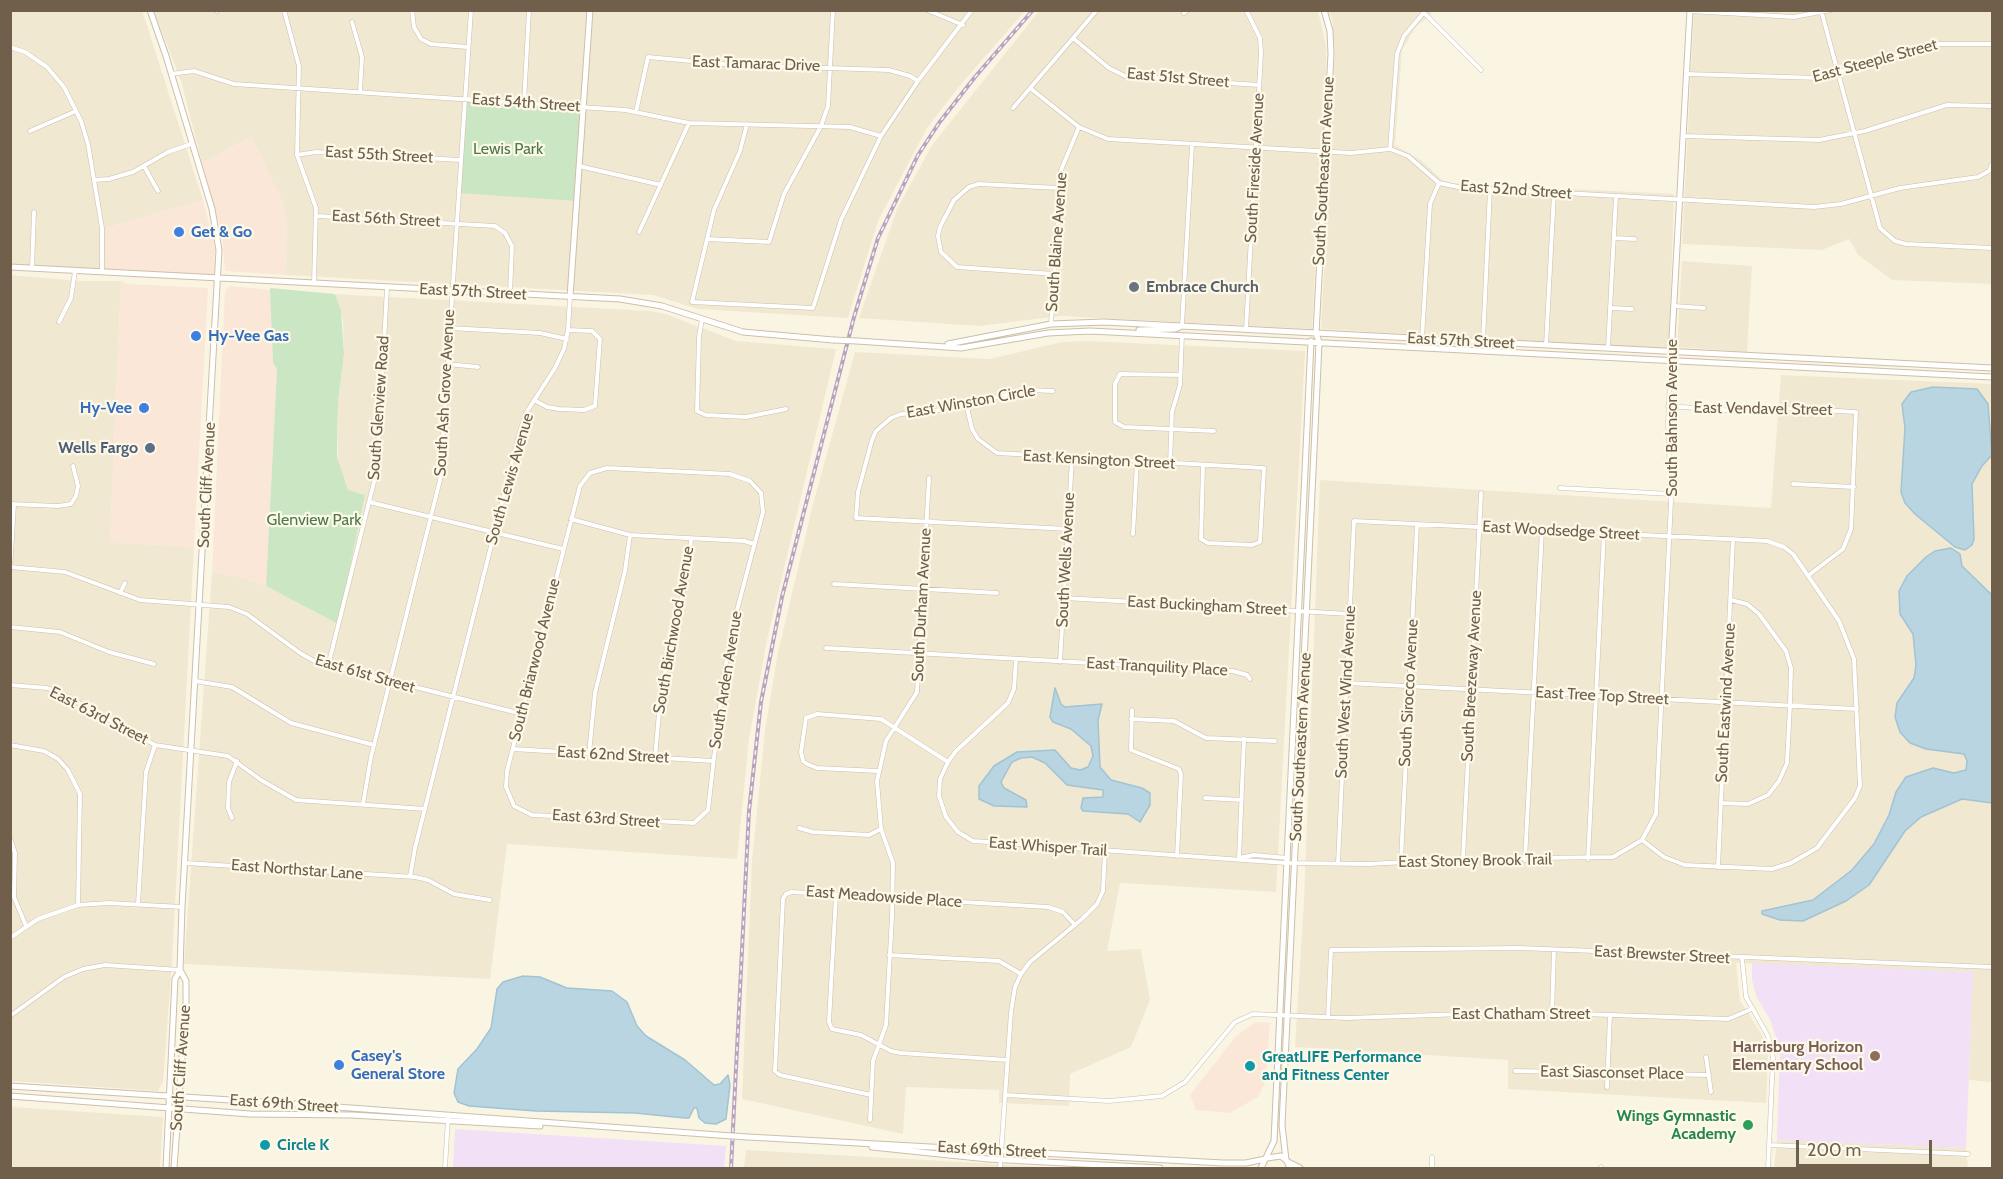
<!DOCTYPE html>
<style>
body{margin:0}
#map{position:relative;width:2003px;height:1179px;overflow:hidden;background:#faf5e3;font-family:Cabin,sans-serif}
canvas{display:block}
.frame{position:absolute;inset:0;border:12px solid #705f4b;pointer-events:none}
.scale{position:absolute;left:1796px;top:1140px;width:136px;height:27px;box-sizing:border-box;border:3px solid #705f4b;border-top:0;padding-left:8px;font-size:18px;line-height:21px;white-space:nowrap;color:#705f4b;-webkit-text-stroke:4px #fdf9e9;paint-order:stroke}
</style>
<div id="map">
<canvas width="2003" height="1179"></canvas>
<div class="frame"></div>
<div class="scale">200 m</div>
</div>
<script>
const context = document.querySelector('canvas').getContext('2d');
context.lineJoin = 'round';
function fillPath(path, color) {
  context.fillStyle = color;
  context.fill(path, 'evenodd');
}
function toPath(rows) {
  const path = new Path2D();
  for (const r of rows) {
    path.moveTo(r[0], r[1]);
    for (let i = 2; i < r.length; i += 2) path.lineTo(r[i], r[i + 1]);
  }
  return path;
}
function trace(path, color, width, dash) {
  context.strokeStyle = color;
  context.lineWidth = width;
  context.lineCap = dash ? 'butt' : 'round';
  context.setLineDash(dash || []);
  context.stroke(path);
}
function drawText(font, color, halo, rows, align = 'center') {
  context.font = font + ' Cabin,sans-serif';
  context.lineWidth = 4.5;
  context.setLineDash([]);
  context.textBaseline = 'middle';
  context.strokeStyle = halo;
  context.fillStyle = color;
  for (const [text, x, y, turn = 0] of rows) {
    context.save();
    context.translate(x, y);
    context.rotate((+turn || 0) * Math.PI / 180);
    context.textAlign = isNaN(turn) ? turn : align;
    if (halo) context.strokeText(text, 0, 0);
    context.fillText(text, 0, 0);
    context.restore();
  }
}
fillPath(toPath([
 [142,10,203,200,106,228,107,270,11,264,10,11],
 [1429,10,1432,14,1416,27,1402,50,1395,145,1421,160,1442,180,1452,183,1674,194,1669,349,1321,329,1335,50,1332,19,1328,11],
 [154,11,1025,11,961,84,927,128,878,221,848,318,698,309,653,295,285,275,287,220,252,137,202,163,181,81],
 [1039,11,1318,11,1326,45,1326,76,1312,329,1061,316,979,326,859,318,897,209,932,145],
 [1694,11,1992,11,1992,284,1892,280,1858,255,1849,239,1822,250,1682,244],
 [1682,261,1752,266,1747,352,1677,347],
 [10,275,81,281,121,281,110,542,194,547,172,962,163,1082,158,1091,11,1081],
 [335,294,650,311,666,314,736,341,836,349,767,640,749,739,737,859,507,844,490,979,184,964,212,572,242,577,266,586,338,624,365,495,348,490,338,462,338,401,344,354,343,320],
 [1088,341,1305,351,1276,892,1120,883,1107,951,1141,949,1150,1000,1131,1047,1070,1074,1069,1106,999,1103,999,1090,906,1087,903,1134,742,1099,752,860,765,730,777,657,813,504,855,352,990,359,1062,342],
 [1781,375,1992,384,1992,1082,1969,1080,1972,972,1736,963,1740,1000,1762,1035,1768,1057,1766,1103,1508,1089,1508,1060,1295,1047,1304,900,1320,480,1771,508],
 [11,1107,163,1117,160,1168,11,1168],
 [1777,1140,1966,1148,1968,1168,1774,1168],
 [746,1150,996,1164,1065,1168,744,1168]
]), '#f1e8d2');
fillPath(toPath([
 [252,137,283,202,287,220,285,275,225,271,222,234,202,163],
 [203,200,215,248,214,276,107,270,106,228],
 [121,281,128,284,208,288,194,547,110,542],
 [230,286,271,290,273,363,277,369,266,586,242,577,212,572,225,291],
 [1256,1022,1270,1023,1265,1083,1258,1097,1230,1113,1196,1110,1190,1095,1236,1036]
]), '#fae7d8');
fillPath(toPath([
 [1752,963,1973,972,1966,1148,1777,1140,1780,1050,1770,1019,1757,998,1752,980],
 [455,1129,726,1146,724,1168,453,1168]
]), '#f2e0f6');
fillPath(toPath([
 [464,99,583,108,577,201,458,193],
 [270,288,335,294,341,311,344,354,338,401,337,457,348,490,365,495,338,624,266,586,277,369,273,363]
]), '#cbe6c3');
const water = toPath([
 [1933,387,1977,389,1988,404,1992,455,1982,466,1972,484,1974,539,1972,545,1965,550,1955,547,1915,514,1905,503,1901,492,1905,428,1902,404,1911,392,1933,387],
 [1951,548,1960,554,1962,566,1992,595,1992,803,1962,799,1921,817,1905,831,1869,885,1846,901,1803,921,1780,920,1762,914,1762,911,1813,900,1852,870,1874,844,1889,815,1896,792,1906,777,1933,768,1954,773,1966,770,1967,761,1964,754,1926,749,1910,743,1900,732,1895,717,1897,703,1914,678,1916,665,1913,634,1900,614,1899,591,1907,576,1926,557,1935,551,1951,548],
 [1055,688,1061,704,1065,707,1102,704,1098,720,1100,767,1111,780,1142,788,1150,793,1150,805,1140,822,1128,814,1083,811,1081,808,1083,798,1103,797,1103,790,1067,785,1045,763,1032,757,1021,758,1012,762,1001,782,1004,788,1026,800,1027,807,994,806,979,799,979,786,994,766,1017,752,1055,750,1071,768,1080,770,1088,767,1093,756,1091,746,1071,729,1053,722,1050,717,1055,688],
 [523,976,540,977,567,988,612,991,627,1002,637,1026,646,1036,685,1060,714,1085,720,1084,728,1075,730,1085,726,1119,716,1124,705,1123,699,1118,697,1108,694,1108,689,1118,685,1118,635,1113,536,1111,469,1106,458,1102,454,1093,458,1069,477,1049,491,1028,497,989,503,982,523,976]
]);
fillPath(water, '#b9d5e2');
trace(water, '#a1c3d3', 1.5);
const street = toPath([
 [217,10,217,11],
 [284,10,299,66,297,155,316,208,314,283],
 [412,10,414,27,421,39,431,44,467,47],
 [927,10,963,25],
 [1246,10,1260,38,1261,53,1246,329],
 [1421,10,1481,70],
 [1821,10,1880,228,1895,241,1906,244,1992,248],
 [1690,11,1794,17,1831,10],
 [1184,13,1188,10],
 [352,22,362,57,360,91],
 [1073,38,1109,68,1125,76,1259,85],
 [10,47,25,52,47,67,64,87,81,121,88,144,102,228,102,272],
 [171,74,194,71,234,84,625,110,689,123,850,127,881,136],
 [1686,74,1820,78,1934,44,1992,44],
 [1030,88,1079,127,1108,139,1351,153,1390,149,1408,156,1439,183,1458,187,1814,207,1841,204,1900,188,1978,177,1989,171,1992,164],
 [524,103,529,10],
 [1013,108,1097,10],
 [636,112,648,57,733,65,889,70,910,76,918,81],
 [747,124,740,151,714,210,692,302,813,308,841,220,881,136,918,81,972,10],
 [30,131,76,111],
 [1683,136,1819,140,1865,131,1947,105,1992,106],
 [1390,149,1397,54,1404,36,1426,10],
 [297,155,316,152,460,160],
 [144,166,158,191],
 [579,166,661,185],
 [94,180,109,179,133,172,168,152,191,144],
 [317,216,495,226,505,233,512,246,510,294],
 [639,232,689,123],
 [1614,238,1635,239],
 [707,239,769,242,784,194,821,126,828,106,833,10],
 [32,268,34,212],
 [1054,274,957,267,941,252,938,236,940,227,954,200,969,187,979,184,1059,188],
 [1674,306,1704,308],
 [1610,308,1632,309],
 [702,319,699,337,697,411,706,415,746,417,786,409],
 [59,322,71,298,75,271],
 [1051,324,1061,170,1079,127],
 [1182,325,1192,145],
 [449,328,540,333,567,339],
 [1422,339,1430,204,1439,183],
 [1483,341,1490,189],
 [1546,345,1554,193],
 [1608,348,1616,196],
 [447,364,478,367],
 [1180,375,1120,374,1115,384,1115,422,1124,427,1214,431],
 [1053,391,1029,390,930,412,901,414,891,418,876,431,872,440,858,492,856,518,1068,529],
 [534,400,547,407,559,409,584,410,595,406,600,339,592,331,568,330],
 [966,403,972,429,978,439,997,453,1264,468,1260,542,1252,545,1208,543,1201,539,1203,465],
 [1668,406,1736,411,1780,408,1856,412,1851,529,1843,549,1809,575],
 [1170,463,1172,412,1180,385,1182,336],
 [607,468,730,474,750,481,761,493,763,512,732,629,723,680,708,810,694,823,532,815,514,806,506,787,507,771,580,486,590,473,607,468],
 [1793,484,1854,487],
 [1560,488,1671,494],
 [369,502,563,549],
 [10,504,58,506,71,504,76,496,78,486,73,466],
 [571,519,630,535,744,541,754,544],
 [1133,534,1137,462],
 [10,567,65,572,140,600,229,607,247,614,300,653,316,662,522,714],
 [10,570,14,504],
 [834,584,997,593],
 [120,593,125,583],
 [1064,598,1350,614],
 [10,627,60,632,109,652,154,664],
 [826,648,1233,671,1247,675,1250,679],
 [1016,660,1014,689,1008,703,956,751,948,762,940,779,939,796,946,817,958,832,973,841,1286,863,1369,864,1463,859,1613,857,1642,840,1656,814,1671,501,1668,422,1671,361],
 [1060,662,1072,459],
 [328,666,377,470,387,288],
 [195,681,232,687,291,723,374,745],
 [1347,683,1857,709],
 [10,685,47,688,63,694,155,745,228,756,261,780,296,800,425,809],
 [1132,710,1131,750,1179,769,1181,774,1177,856],
 [1131,719,1174,721,1206,738,1275,741],
 [10,745,44,751,58,759,68,770,80,794,78,905],
 [513,749,713,761],
 [589,754,595,693,625,571,630,535],
 [655,758,661,690,688,569,691,539],
 [878,771,817,768,807,764,803,761,801,752,806,718,817,714,881,719,948,762],
 [1205,798,1242,800],
 [1721,803,1748,804,1768,795,1779,781,1787,763,1790,705,1791,668,1786,651,1759,614,1747,604,1731,600],
 [363,804,371,757,440,480,471,10],
 [232,818,228,808,229,782,237,761],
 [799,828,813,832,869,835,881,829],
 [10,838,15,853,14,897,26,926],
 [1239,858,1244,739],
 [1239,858,1254,855,1288,858],
 [1463,859,1481,493],
 [1588,859,1604,533],
 [1525,860,1542,530],
 [1401,861,1417,524],
 [185,863,415,877,428,880,454,894,490,900],
 [1338,863,1354,521,1767,541,1784,547,1793,554,1839,621,1854,659,1860,786,1855,798,1817,848,1791,863,1772,869,1685,865,1664,857,1642,840],
 [1718,867,1733,539],
 [410,877,415,848,519,435,526,413,555,368,564,349,568,330,570,297],
 [836,895,829,1022,832,1029,861,1035,891,1051,901,1053,1008,1060],
 [138,904,146,772,155,745],
 [10,938,38,919,78,905,109,903,182,907],
 [889,955,999,961,1021,974],
 [1742,958,1746,997,1768,1036,1773,1058,1768,1168],
 [1552,1013,1554,950],
 [10,1016,64,977,83,969,105,965,180,970],
 [1328,1017,1331,950,1520,948,1992,967],
 [1706,1057,1711,1092],
 [1515,1071,1709,1075],
 [1607,1087,1610,1015],
 [871,1095,780,1075,775,1071,783,899,786,894,792,892,1048,907,1063,912,1075,925],
 [1006,1095,1109,1101,1162,1096,1185,1082,1235,1022,1253,1014,1347,1018,1524,1012,1728,1019,1752,1009],
 [870,1120,873,1061,886,1025,892,917,893,863,881,829,877,781,886,741,917,692,929,478],
 [1769,1145,1968,1154],
 [445,1168,448,1118],
 [1000,1168,1011,1012,1015,987,1021,974,1030,962,1082,919,1097,904,1103,891,1105,851],
 [1432,1168,1432,1157],
 [1601,1168,1601,1167]
]);
const secondary = toPath([
 [150,10,166,56,212,209,219,250,182,907,180,970,186,981,186,1002,174,1168],
 [10,267,620,299,662,306,743,332,833,340],
 [570,297,590,10],
 [1139,330,1175,329,1182,326],
 [857,341,961,348,1048,333,1090,331,1992,377],
 [948,344,1051,324,1104,322,1992,368],
 [1671,356,1690,10],
 [10,1086,310,1105,718,1135],
 [10,1096,250,1114,352,1115,540,1126],
 [748,1137,1223,1163,1246,1163,1265,1159],
 [872,1147,988,1159,1160,1168],
 [1267,1158,1281,1156,1287,1161,1290,1168],
 [1286,1160,1282,1125,1318,366,1319,342,1316,333,1331,54,1330,31,1324,10],
 [1288,1162,1300,1168],
 [166,1168,175,979,180,970],
 [1261,1168,1274,1141,1311,341]
]);
trace(street, '#cabeab', 5);
trace(secondary, '#cdbfa9', 7);
trace(street, '#fff', 4);
trace(secondary, '#fff', 5);
const rail = toPath([
 [731,1168,749,811,761,702,782,597,854,317,878,238,918,155,939,123,975,77,1033,10]
]);
trace(rail, '#b9a3c2', 4);
trace(rail, '#fdf9e9', 1.5, [4.5]);
const secondaryBridge = toPath([
 [833,340,857,341],
 [718,1135,748,1137]
]);
trace(secondaryBridge, '#cdbfa9', 7, []);
trace(secondaryBridge, '#fff', 5);
for (const [x, y, r, color] of [
 [179,232,6,"#3f7fe0"],
 [1134,287,6,"#6b7280"],
 [196,336,6,"#3f7fe0"],
 [144,408,6,"#3f7fe0"],
 [150,448,6,"#5c6f8a"],
 [1875,1056,6,"#8d6e63"],
 [339,1065,6,"#3f7fe0"],
 [1250,1066,6,"#0f9aa8"],
 [1748,1125,6,"#2e9e5b"],
 [265,1145,6,"#0f9aa8"]
]) {
  const dot = new Path2D();
  dot.arc(x, y, r, 0, 2 * Math.PI);
  context.fillStyle = color;
  context.fill(dot);
  trace(dot, '#fdf9e9', 2);
}
drawText('16px', '#705f4b', '#fdf9e9', [
 ["East Steeple Street",1875,61,-15],
 ["East Tamarac Drive",756,64,2],
 ["East 51st Street",1178,78,5],
 ["East 54th Street",526,103,4],
 ["East 55th Street",379,155,3],
 ["South Fireside Avenue",1255,168,-87],
 ["South Southeastern Avenue",1324,171,-87],
 ["East 52nd Street",1516,190,4],
 ["East 56th Street",386,219,3],
 ["South Blaine Avenue",1057,242,-86],
 ["East 57th Street",473,292,3],
 ["East 57th Street",1461,341,3],
 ["South Ash Grove Avenue",445,393,-87],
 ["East Winston Circle",971,402,-10],
 ["South Glenview Road",379,408,-86],
 ["East Vendavel Street",1763,409,1],
 ["South Bahnson Avenue",1672,418,-90],
 ["East Kensington Street",1099,460,3],
 ["South Lewis Avenue",510,479,-74],
 ["South Cliff Avenue",207,485,-87],
 ["East Woodsedge Street",1561,531,3],
 ["South Wells Avenue",1066,560,-87],
 ["South Durham Avenue",922,605,-87],
 ["East Buckingham Street",1207,606,3],
 ["South Birchwood Avenue",674,630,-80],
 ["South Briarwood Avenue",535,660,-76],
 ["East Tranquility Place",1157,667,3],
 ["East 61st Street",365,674,16],
 ["South Breezeway Avenue",1472,676,-87],
 ["South Arden Avenue",726,680,-81],
 ["South West Wind Avenue",1346,692,-87],
 ["South Sirocco Avenue",1409,693,-87],
 ["East Tree Top Street",1602,696,3],
 ["South Eastwind Avenue",1726,703,-87],
 ["East 63rd Street",99,716,27],
 ["South Southeastern Avenue",1301,747,-87],
 ["East 62nd Street",613,755,3],
 ["East 63rd Street",606,819,4],
 ["East Whisper Trail",1048,847,4],
 ["East Stoney Brook Trail",1475,861,-1],
 ["East Northstar Lane",297,870,4],
 ["East Meadowside Place",884,897,4],
 ["East Brewster Street",1662,955,3],
 ["East Chatham Street",1521,1014],
 ["South Cliff Avenue",181,1068,-86],
 ["East Siasconset Place",1612,1073,1],
 ["East 69th Street",284,1104,4],
 ["East 69th Street",992,1150,3]
]);
drawText('16px', '#4e7a47', '#fdf9e9', [
 ["Lewis Park",508,149],
 ["Glenview Park",314,520]
]);
drawText('bold 16px', '#366cbe', '#fdf9e9', [
 ["Get & Go",191,232],
 ["Hy-Vee Gas",208,336],
 ["Hy-Vee",132,408,"right"],
 ["Casey's",351,1056],
 ["General Store",351,1074]
], 'left');
drawText('bold 16px', '#5b616d', '#fdf9e9', [
 ["Embrace Church",1146,287]
], 'left');
drawText('bold 16px', '#4e5e75', '#fdf9e9', [
 ["Wells Fargo",138,448]
], 'right');
drawText('bold 16px', '#785e54', '#fdf9e9', [
 ["Harrisburg Horizon",1863,1047],
 ["Elementary School",1863,1065]
], 'right');
drawText('bold 16px', '#0d838f', '#fdf9e9', [
 ["GreatLIFE Performance",1262,1057],
 ["and Fitness Center",1262,1075],
 ["Circle K",277,1145]
], 'left');
drawText('bold 16px', '#27864d', '#fdf9e9', [
 ["Wings Gymnastic",1736,1116],
 ["Academy",1736,1134]
], 'right');
</script>
